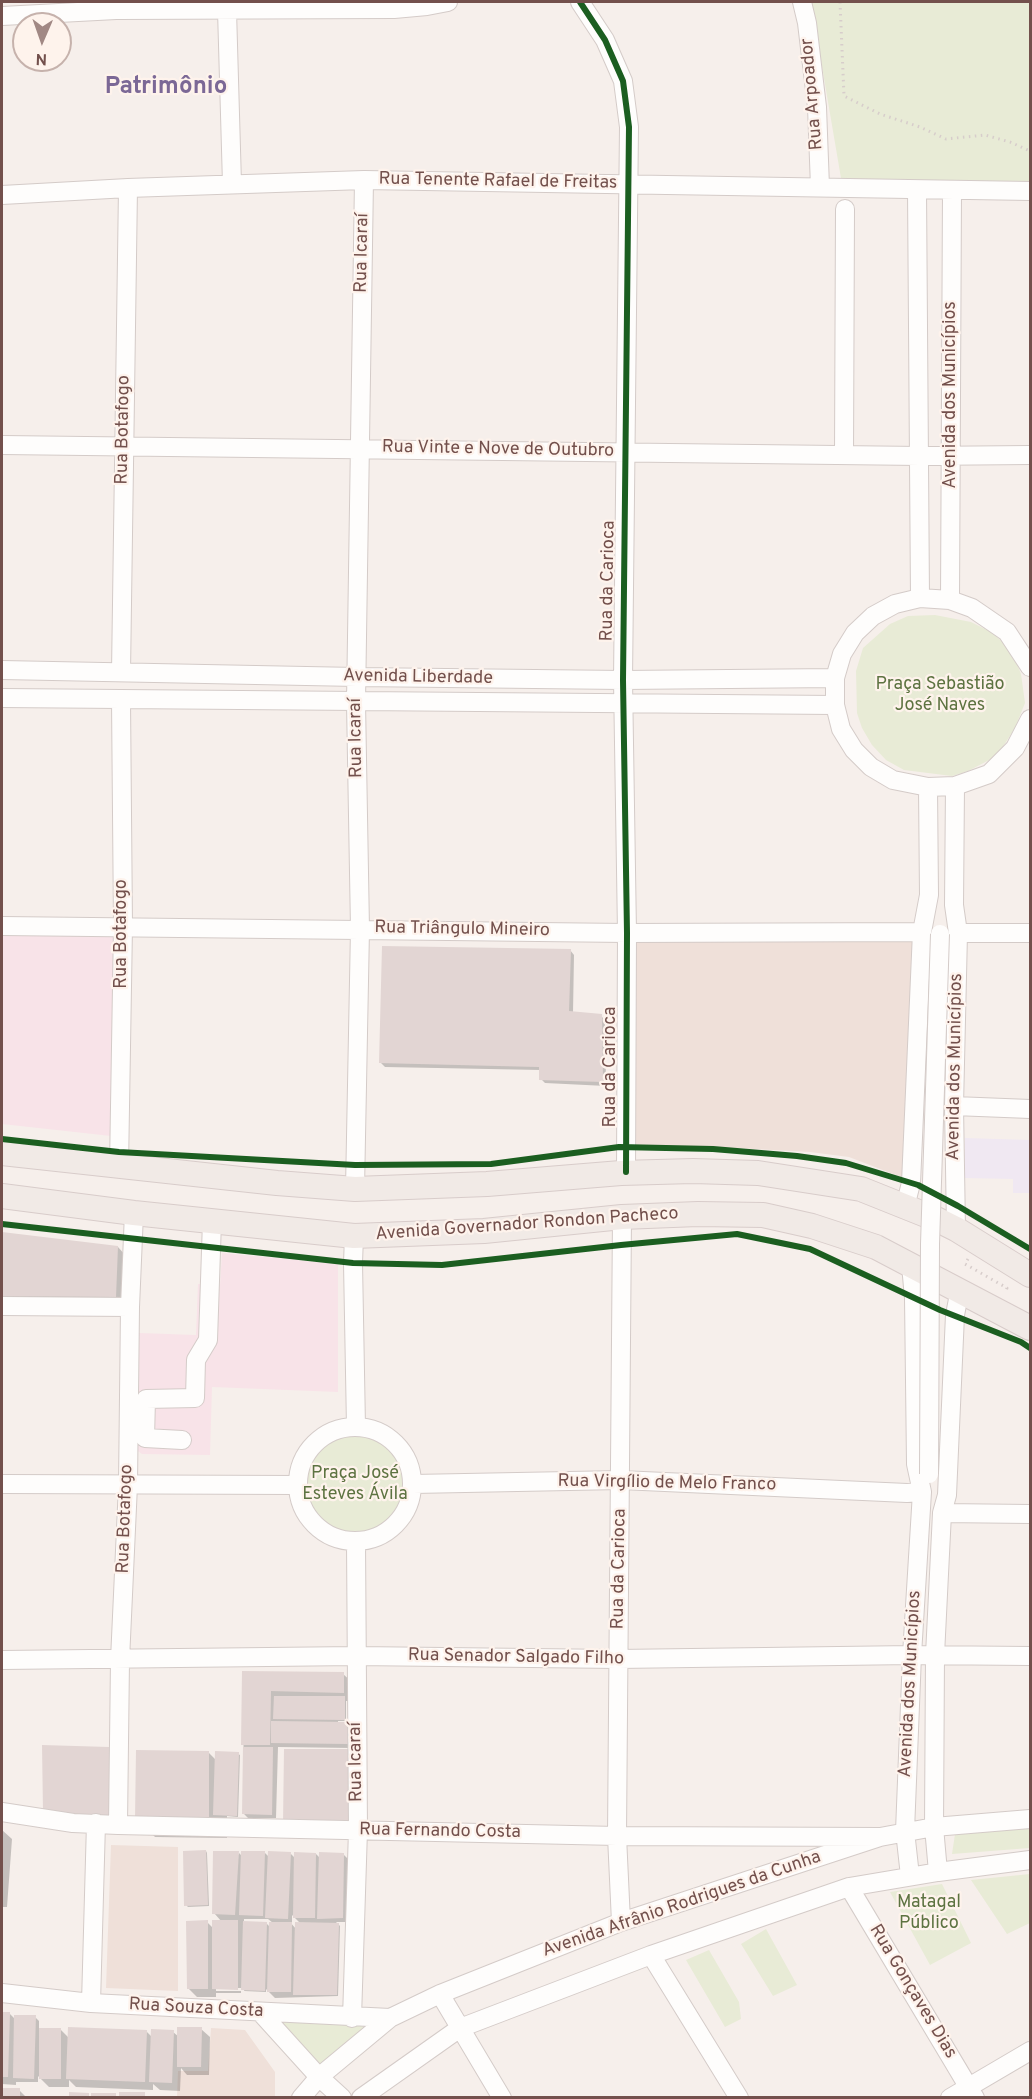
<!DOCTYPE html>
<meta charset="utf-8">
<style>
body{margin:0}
#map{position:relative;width:1032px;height:2099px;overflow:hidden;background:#f6efeb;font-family:Overpass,sans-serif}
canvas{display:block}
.frame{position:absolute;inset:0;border:3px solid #73504c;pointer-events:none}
.north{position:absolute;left:12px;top:12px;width:60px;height:60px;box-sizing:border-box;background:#fef3ec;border:2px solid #c6b2ac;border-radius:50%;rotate:182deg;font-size:16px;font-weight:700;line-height:24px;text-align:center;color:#73504c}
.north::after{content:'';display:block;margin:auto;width:21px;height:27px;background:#a18884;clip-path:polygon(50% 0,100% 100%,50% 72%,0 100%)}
</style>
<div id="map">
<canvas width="1032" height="2099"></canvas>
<div class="frame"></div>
<div class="north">N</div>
</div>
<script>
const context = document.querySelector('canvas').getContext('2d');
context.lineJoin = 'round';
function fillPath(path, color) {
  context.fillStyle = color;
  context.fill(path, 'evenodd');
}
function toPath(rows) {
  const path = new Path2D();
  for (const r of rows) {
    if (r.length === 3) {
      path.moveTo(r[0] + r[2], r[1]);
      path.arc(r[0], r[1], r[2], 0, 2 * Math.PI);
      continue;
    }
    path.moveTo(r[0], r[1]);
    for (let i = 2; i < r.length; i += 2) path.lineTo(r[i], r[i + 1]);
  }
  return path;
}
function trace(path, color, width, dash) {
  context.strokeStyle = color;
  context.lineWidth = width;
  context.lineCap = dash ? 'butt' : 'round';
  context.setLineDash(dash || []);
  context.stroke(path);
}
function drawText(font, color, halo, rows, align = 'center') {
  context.font = font + ' Overpass,sans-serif';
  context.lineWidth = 4.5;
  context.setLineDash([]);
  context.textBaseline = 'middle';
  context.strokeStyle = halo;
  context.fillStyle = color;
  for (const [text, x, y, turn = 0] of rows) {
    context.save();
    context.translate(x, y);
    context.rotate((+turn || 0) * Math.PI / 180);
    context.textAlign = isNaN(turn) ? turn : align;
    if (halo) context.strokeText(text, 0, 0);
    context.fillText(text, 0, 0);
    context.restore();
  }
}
fillPath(toPath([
 [922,932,911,1183,901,1177,849,1157,810,1152,735,1148,626,1147,627,933],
 [111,1845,178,1847,178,1991,106,1988],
 [211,2028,245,2030,275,2072,275,2097,177,2097,178,2071,208,2071]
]), '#efe0d9');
fillPath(toPath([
 [965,1138,1030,1140,1030,1193,1013,1193,1013,1179,964,1178]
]), '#f0e8f2');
fillPath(toPath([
 [2,936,115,936,111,1136,2,1124],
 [222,1253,338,1264,338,1392,212,1387,210,1455,142,1454,135,1449,139,1333,196,1335,198,1284,220,1285]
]), '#f8e3e8');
fillPath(toPath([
 [811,2,1030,2,1030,182,842,184],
 [935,615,971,622,991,632,1011,649,1021,674,1025,703,1015,728,997,756,968,771,952,776,904,770,886,760,872,745,862,728,857,713,856,671,863,648,890,624,908,616],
 [355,1484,57],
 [1030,1825,1030,1848,952,1854,955,1834],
 [1030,1874,1030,1923,1007,1934,971,1880],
 [942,1884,971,1943,930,1965,890,1892],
 [766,1929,797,1985,773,1996,741,1944],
 [709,1950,739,2002,741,2019,725,2027,686,1960],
 [269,2016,381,2021,319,2073]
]), '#e8ebd6');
fillPath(toPath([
 [570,950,574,955,573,1013,601,1016,605,1020,606,1086,545,1083,541,1079,540,1070,385,1067,381,1063],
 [2,1233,118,1247,126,1256,125,1305,2,1304],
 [243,1672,343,1674,352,1682,352,1701,346,1701,346,1721,338,1721,338,1724,348,1724,352,1728,352,1748,278,1747,276,1818,248,1818,244,1814],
 [209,1753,216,1760,238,1754,240,1755,238,1817,227,1816,227,1838,155,1837,137,1818],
 [2,1830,12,1839,7,1907,2,1907],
 [206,1851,207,1853,209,1906,188,1907,186,1905],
 [239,1853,242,1856,265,1853,269,1857,290,1853,295,1858,316,1854,320,1858,344,1855,348,1859,347,1922,336,1922,340,1926,338,1996,275,1998,266,1989,266,1992,244,1991,245,1988,216,1988,216,1991,241,1991,241,1993,216,1993,216,1997,197,1997,188,1988,207,1922,213,1928,222,1922,214,1913],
 [292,1915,300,1923,296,1929,290,1922,292,1922],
 [244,1919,268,1919,273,1923,270,1927,266,1923,244,1923],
 [2,2013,9,2013,15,2019,35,2017,39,2021,39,2029,60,2029,69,2038,146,2031,152,2037,173,2032,179,2037,201,2029,210,2037,209,2075,187,2075,181,2068,180,2091,160,2090,153,2084,153,2090,76,2087,69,2080,69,2087,49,2087,38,2076,38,2082,16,2082,16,2085,2,2084],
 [2,2089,19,2090,27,2098,2,2098],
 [151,2096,173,2096,174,2098,151,2098]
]), '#0003');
fillPath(toPath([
 [382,946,571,949,569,1011,602,1014,603,1082,539,1080,539,1067,379,1063],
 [2,1232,118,1246,116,1297,2,1296],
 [242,1671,344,1672,344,1693,271,1691,270,1745,241,1745],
 [274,1696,345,1696,345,1720,273,1719],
 [271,1721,348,1722,349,1744,271,1743],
 [42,1745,109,1747,110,1819,43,1812],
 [243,1747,273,1747,272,1815,242,1814],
 [284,1749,350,1749,349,1824,283,1824],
 [136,1750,209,1751,209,1820,135,1819],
 [215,1751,239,1752,237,1816,213,1815],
 [206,1850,208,1905,184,1906,183,1851],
 [213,1851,239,1851,235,1915,212,1914],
 [241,1851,265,1851,263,1916,239,1915],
 [268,1851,291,1852,288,1919,265,1918],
 [294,1852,316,1853,315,1918,293,1918],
 [319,1852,344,1853,343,1918,317,1919],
 [208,1920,208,1989,187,1989,186,1921],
 [212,1920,238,1920,238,1990,212,1989],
 [243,1921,267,1922,265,1991,241,1990],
 [269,1922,292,1922,291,1992,267,1992],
 [295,1922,339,1923,337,1995,293,1995],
 [2,2012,10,2012,8,2077,2,2077],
 [14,2015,36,2015,34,2079,13,2078],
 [68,2027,147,2030,145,2082,66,2079],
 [177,2027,202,2027,201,2067,177,2067],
 [39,2028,61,2028,61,2079,39,2079],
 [151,2029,174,2030,172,2083,149,2082],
 [2,2088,20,2088,20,2098,2,2098],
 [69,2092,89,2093,89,2098,69,2098],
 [119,2092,145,2092,145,2098,119,2098],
 [91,2093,116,2093,116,2098,91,2098]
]), '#e2d5d3');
const minor = toPath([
 [580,2,605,40,623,81,629,127,623,680,627,933,626,1172],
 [802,2,807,23,817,107,820,187],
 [227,10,232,184],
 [2,16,116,10,394,9,427,6,448,2],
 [917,190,920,598],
 [2,195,128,188,364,180,1030,191],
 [2,445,920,456,1030,455],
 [844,455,845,209],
 [950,600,952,191],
 [1030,667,1007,632,972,608,950,600,920,598,895,604,873,616,855,633,842,654,835,678,835,705,841,729,854,750,871,767,893,780,928,787,955,786,989,774,1015,748,1030,719],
 [2,670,357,677,623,680,835,678],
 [121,672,128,188],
 [2,698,835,705],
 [955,786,954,905,958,933,954,1106,956,1229],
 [2,926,627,933,922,932],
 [958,933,1030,933],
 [954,1106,1030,1109],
 [119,1167,123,926,121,700],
 [355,1189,360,929,356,702,364,180],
 [905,1207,911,1183,922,932,929,895,928,787],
 [354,1236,353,1263,356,1427],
 [2,1306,130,1307],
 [355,1484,57],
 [182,1440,145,1438,146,1399,195,1398,196,1360,208,1340,212,1221],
 [2,1484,298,1485],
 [413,1484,621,1480,907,1493,922,1492],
 [942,1513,1030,1514],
 [2,1660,356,1656,618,1659,912,1655,1030,1656],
 [2,1812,73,1823,118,1825,617,1836,880,1837],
 [118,1825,120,1660,128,1485,130,1307,134,1213],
 [938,1872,934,1827,935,1655,942,1513,947,1495,955,1315,960,1289],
 [910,1876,905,1831,912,1655,922,1492,916,1464,914,1298,911,1265],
 [849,1887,975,2098],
 [621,1922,617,1836,622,1217],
 [651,1955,739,2098],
 [2,1993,91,2003,390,2018],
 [440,1994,502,2098],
 [91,2003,96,1823],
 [261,2013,319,2077,342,2098],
 [352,2018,358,1830,356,1542],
 [301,2098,319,2077,390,2018,440,1994,621,1922,880,1837,934,1827,1030,1819],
 [361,2098,460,2028,651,1955,849,1887,938,1872,1030,1860],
 [950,2098,1030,2051]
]);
const major = toPath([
 [2,1153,277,1183,355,1189,487,1184,621,1173,693,1171,758,1173,861,1189,936,1219,956,1229,1030,1275],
 [2,1196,134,1213,354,1236,484,1231,622,1217,698,1214,763,1215,812,1226,876,1247,1030,1328]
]);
trace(minor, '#d4cbc8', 20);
trace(major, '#d8ccca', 26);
trace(toPath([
 [840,2,844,96,880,114,920,127,946,139,985,135,1010,142,1030,151],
 [968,1259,965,1264,1007,1288,1005,1293]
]), '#d7cdcb', 3, [1.5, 4.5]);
trace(minor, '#fefdfc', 18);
trace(major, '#f1eae6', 24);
const minorBridge = toPath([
 [929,1474,930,1244,940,934]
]);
trace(minorBridge, '#d4cbc8', 20, []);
trace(minorBridge, '#fefdfc', 18);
trace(toPath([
 [580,2,605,40,623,81,629,127,623,680,627,933,626,1172],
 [2,1139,119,1152,355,1165,491,1164,619,1147,713,1149,797,1156,846,1163,918,1185,958,1206,1030,1249],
 [2,1224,353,1263,442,1265,621,1245,737,1234,810,1249,940,1310,1021,1342,1030,1348]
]), '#1b5e20', 6);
drawText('18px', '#73504c', '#fef3ec', [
 ["Rua Arpoador",813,94,-95],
 ["Rua Tenente Rafael de Freitas",498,182,1],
 ["Rua Icaraí",363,253,-89],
 ["Avenida dos Municípios",951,395,-90],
 ["Rua Botafogo",124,430,-89],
 ["Rua Vinte e Nove de Outubro",498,450,1],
 ["Rua da Carioca",609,581,-89],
 ["Avenida Liberdade",418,678,1],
 ["Rua Icaraí",357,738,-91],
 ["Rua Triângulo Mineiro",462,930,1],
 ["Rua Botafogo",122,934,-90],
 ["Rua da Carioca",611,1067,-90],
 ["Avenida dos Municípios",956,1067,-89],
 ["Avenida Governador Rondon Pacheco",527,1225,-4],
 ["Rua Virgílio de Melo Franco",667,1484,1],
 ["Rua Botafogo",126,1519,-88],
 ["Rua da Carioca",620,1569,-89],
 ["Rua Senador Salgado Filho",516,1658,1],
 ["Avenida dos Municípios",911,1684,-87],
 ["Rua Icaraí",357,1762,-91],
 ["Rua Fernando Costa",440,1832,1],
 ["Avenida Afrânio Rodrigues da Cunha",682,1905,-19],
 ["Rua Gonçaves Dias",912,1992,59],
 ["Rua Souza Costa",196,2009,3]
]);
drawText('18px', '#5d7341', '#fef3ec', [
 ["Praça Sebastião",940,685],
 ["José Naves",940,706],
 ["Praça José",355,1474],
 ["Esteves Ávila",355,1495],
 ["Matagal",929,1903],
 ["Público",929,1924]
]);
drawText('bold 24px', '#7b6896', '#fef3ec', [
 ["Patrimônio",166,88]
]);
</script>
